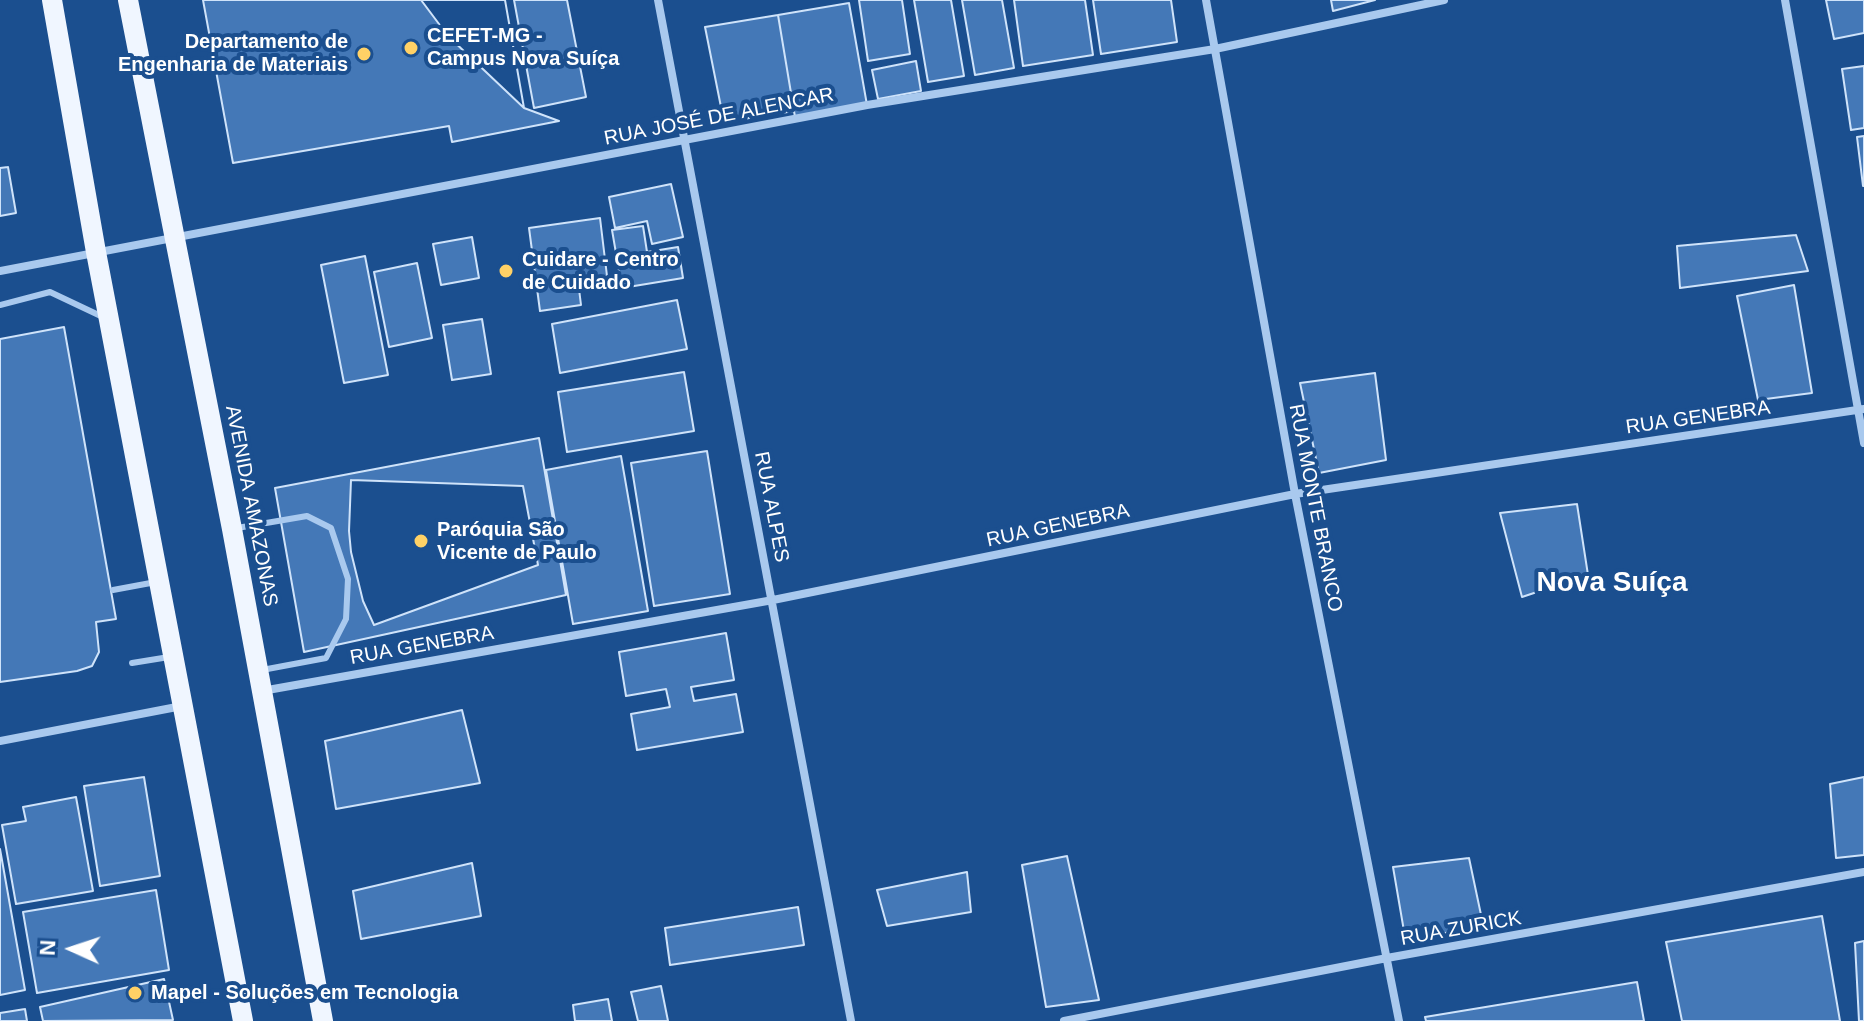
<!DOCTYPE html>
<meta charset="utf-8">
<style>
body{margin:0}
#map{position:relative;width:1864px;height:1021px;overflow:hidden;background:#1b4f8f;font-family:Arial,sans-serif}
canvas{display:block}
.north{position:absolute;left:32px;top:909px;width:80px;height:80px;-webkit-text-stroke:6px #1b4f8f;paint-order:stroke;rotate:273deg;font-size:22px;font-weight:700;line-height:32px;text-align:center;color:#fff}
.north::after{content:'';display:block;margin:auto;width:28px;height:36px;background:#fff;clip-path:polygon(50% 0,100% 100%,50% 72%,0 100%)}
</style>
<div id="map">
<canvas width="1864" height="1021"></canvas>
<div class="north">N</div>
</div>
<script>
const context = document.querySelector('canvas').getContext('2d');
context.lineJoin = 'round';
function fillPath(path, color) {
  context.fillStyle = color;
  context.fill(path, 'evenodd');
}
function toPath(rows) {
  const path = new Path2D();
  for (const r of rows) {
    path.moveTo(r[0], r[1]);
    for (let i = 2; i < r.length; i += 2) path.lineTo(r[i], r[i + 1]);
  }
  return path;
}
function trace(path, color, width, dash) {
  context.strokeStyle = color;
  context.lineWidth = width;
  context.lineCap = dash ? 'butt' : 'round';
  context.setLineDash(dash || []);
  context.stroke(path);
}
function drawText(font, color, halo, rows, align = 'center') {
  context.font = font + ' Arial,sans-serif';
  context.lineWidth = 8;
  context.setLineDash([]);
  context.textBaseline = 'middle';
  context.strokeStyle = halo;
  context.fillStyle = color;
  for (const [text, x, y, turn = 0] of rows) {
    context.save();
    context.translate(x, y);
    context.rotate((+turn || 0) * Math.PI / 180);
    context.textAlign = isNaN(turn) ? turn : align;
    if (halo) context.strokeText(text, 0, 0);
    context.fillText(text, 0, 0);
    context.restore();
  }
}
const building = toPath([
 [203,0,505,0,524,108,559,121,452,142,449,126,233,163,203,0],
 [421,0,505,0,524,108,448,36,421,0],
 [514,0,567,0,586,97,534,108,514,0],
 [859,0,902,0,910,54,868,61,859,0],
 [914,0,951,0,964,76,928,82,914,0],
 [962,0,1002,0,1014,68,975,75,962,0],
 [1014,0,1085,0,1093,55,1023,66,1014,0],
 [1093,0,1171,0,1177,42,1101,54,1093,0],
 [1331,0,1375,0,1333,11,1331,0],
 [1826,0,1864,0,1864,33,1834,39,1826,0],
 [849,3,867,105,795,117,778,15,849,3],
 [778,15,794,111,724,122,705,27,778,15],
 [916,61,921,91,878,99,872,70,916,61],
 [1864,66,1864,128,1851,130,1842,69,1864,66],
 [1864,136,1864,186,1863,186,1857,137,1864,136],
 [8,167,16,213,0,216,0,168,8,167],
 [671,184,683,237,652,244,647,221,615,228,609,197,671,184],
 [600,218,607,276,578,281,581,305,540,311,529,228,600,218],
 [643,226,647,252,678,247,683,278,622,288,612,230,643,226],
 [1796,235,1808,271,1680,288,1677,246,1796,235],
 [472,237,479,278,441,285,433,244,472,237],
 [365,256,388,375,344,383,321,265,365,256],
 [417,263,432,338,389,347,374,272,417,263],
 [1794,285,1812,393,1758,400,1737,296,1794,285],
 [677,300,687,349,560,373,552,324,677,300],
 [482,319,491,374,452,380,443,325,482,319],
 [64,327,116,619,96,622,99,652,92,666,77,671,0,682,0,339,64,327],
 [684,372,694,431,567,452,558,392,684,372],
 [1375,373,1386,460,1319,473,1300,383,1375,373],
 [539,438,566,595,304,652,275,488,539,438],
 [707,451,730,594,654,606,631,463,707,451],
 [621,456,648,611,573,624,546,470,621,456],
 [351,480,523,486,538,565,374,625,363,601,351,552,349,531,351,480],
 [1577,504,1588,575,1522,597,1500,513,1577,504],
 [726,633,734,680,691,687,694,701,736,694,743,732,637,750,631,714,670,707,666,689,626,696,619,652,726,633],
 [462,710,480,783,336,809,325,741,462,710],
 [144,777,160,876,100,886,84,786,144,777],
 [1864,777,1864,855,1836,858,1830,784,1864,777],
 [76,797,93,891,16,904,2,825,26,821,23,807,76,797],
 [0,849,25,990,0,995,0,849],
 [1067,856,1099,1000,1046,1007,1022,865,1067,856],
 [1469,858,1484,929,1405,937,1393,867,1469,858],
 [472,863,481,916,361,939,353,891,472,863],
 [967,872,971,912,887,926,877,890,967,872],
 [156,890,169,970,37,993,23,912,156,890],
 [798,907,804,945,670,965,665,928,798,907],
 [1822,916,1840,1021,1682,1021,1666,942,1822,916],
 [1864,941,1864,1021,1859,1021,1855,943,1864,941],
 [164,979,173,1020,43,1021,40,1007,164,979],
 [1637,982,1644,1021,1426,1021,1425,1017,1637,982],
 [661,986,668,1021,638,1021,631,992,661,986],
 [608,999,612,1021,575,1021,573,1005,608,999],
 [25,1009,27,1021,0,1021,0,1013,25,1009]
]);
fillPath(building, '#4478b7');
trace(building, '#cfe3fa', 2);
trace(toPath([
 [0,305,50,292,105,318],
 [237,528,307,516,331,528,348,579,346,619,326,658,262,670],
 [113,590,156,582],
 [132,663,169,657]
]), '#a9c9ee', 6);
trace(toPath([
 [658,0,851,1021],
 [1206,0,1295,494,1399,1021],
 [1785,0,1864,443],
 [0,271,867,105,1215,49,1444,0],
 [262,691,773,600,1295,494,1864,409],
 [0,741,182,706],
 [1064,1021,1387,958,1864,872]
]), '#a9c9ee', 8);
trace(toPath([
 [52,0,96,252,243,1021],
 [128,0,232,529,323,1021]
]), '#f0f6ff', 20);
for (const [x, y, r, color] of [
 [411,48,8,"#ffd166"],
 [364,54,8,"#ffd166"],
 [506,271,8,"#ffd166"],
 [421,541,8,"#ffd166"],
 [135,993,8,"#ffd166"]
]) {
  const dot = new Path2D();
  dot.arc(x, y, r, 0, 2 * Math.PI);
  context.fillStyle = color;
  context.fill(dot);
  trace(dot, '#1b4f8f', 3);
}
drawText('bold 20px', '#fff', '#1b4f8f', [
 ["CEFET-MG -",427,36],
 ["Campus Nova Suíça",427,59],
 ["Departamento de",348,42,"right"],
 ["Engenharia de Materiais",348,65,"right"],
 ["Cuidare - Centro",522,260],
 ["de Cuidado",522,283],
 ["Paróquia São",437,530],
 ["Vicente de Paulo",437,553],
 ["Mapel - Soluções em Tecnologia",151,993]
], 'left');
drawText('20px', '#fff', '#1b4f8f', [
 ["RUA JOSÉ DE ALENCAR",719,117,-11],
 ["RUA GENEBRA",1698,418,-8],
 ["AVENIDA AMAZONAS",251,506,79],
 ["RUA ALPES",771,507,79],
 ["RUA MONTE BRANCO",1315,508,79],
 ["RUA GENEBRA",1058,526,-12],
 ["RUA GENEBRA",422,646,-10],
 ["RUA ZURICK",1461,929,-10]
]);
drawText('bold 28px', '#fff', '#1b4f8f', [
 ["Nova Suíça",1612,583]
]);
</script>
